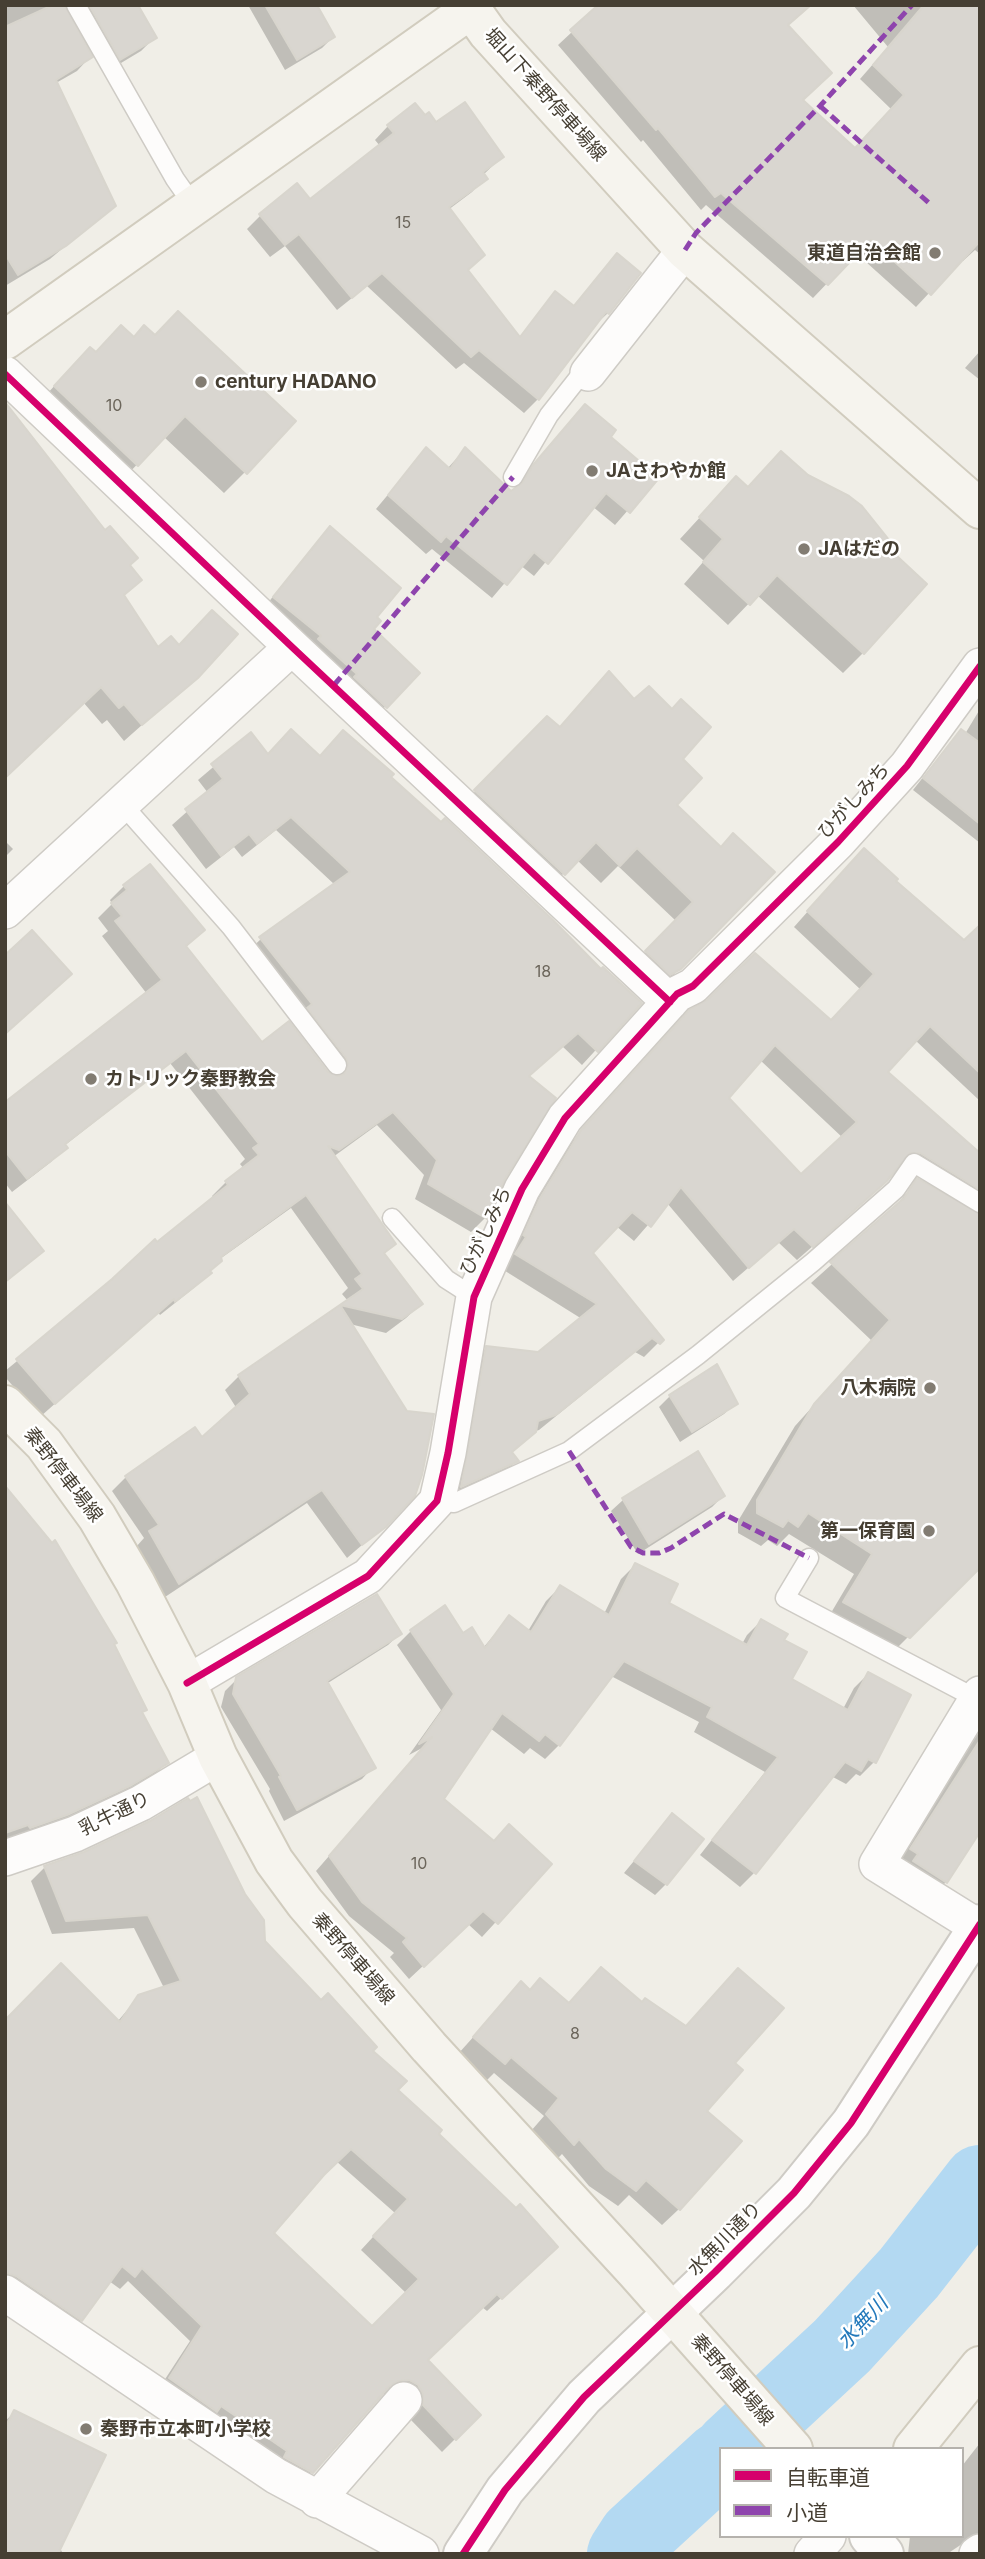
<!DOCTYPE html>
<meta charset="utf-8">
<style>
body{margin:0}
#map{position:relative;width:985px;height:2559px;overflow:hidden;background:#f0eee7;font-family:Inter,"Noto Sans JP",sans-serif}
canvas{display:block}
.frame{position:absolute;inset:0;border:7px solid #463f33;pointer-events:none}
.legend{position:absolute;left:719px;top:2447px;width:245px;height:91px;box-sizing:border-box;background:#fff;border:2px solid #b5b2ad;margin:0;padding:9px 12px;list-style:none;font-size:21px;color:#463f33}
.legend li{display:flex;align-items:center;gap:14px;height:35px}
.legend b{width:35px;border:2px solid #b5b2ad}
</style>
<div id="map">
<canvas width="985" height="2559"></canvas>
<div class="frame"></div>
<ul class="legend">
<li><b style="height:9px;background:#d6006c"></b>自転車道</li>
<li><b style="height:9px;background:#8e44ad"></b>小道</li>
</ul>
</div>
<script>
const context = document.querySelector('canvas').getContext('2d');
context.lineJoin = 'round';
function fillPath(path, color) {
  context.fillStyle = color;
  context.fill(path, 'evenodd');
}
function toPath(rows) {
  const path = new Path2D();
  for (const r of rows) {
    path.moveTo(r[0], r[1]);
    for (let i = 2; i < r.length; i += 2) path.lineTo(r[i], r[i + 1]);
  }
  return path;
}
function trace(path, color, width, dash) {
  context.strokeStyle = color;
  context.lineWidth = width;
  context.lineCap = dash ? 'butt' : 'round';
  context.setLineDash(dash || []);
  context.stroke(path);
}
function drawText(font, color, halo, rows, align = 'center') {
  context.font = font + ' Inter,"Noto Sans JP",sans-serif';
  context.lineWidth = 5;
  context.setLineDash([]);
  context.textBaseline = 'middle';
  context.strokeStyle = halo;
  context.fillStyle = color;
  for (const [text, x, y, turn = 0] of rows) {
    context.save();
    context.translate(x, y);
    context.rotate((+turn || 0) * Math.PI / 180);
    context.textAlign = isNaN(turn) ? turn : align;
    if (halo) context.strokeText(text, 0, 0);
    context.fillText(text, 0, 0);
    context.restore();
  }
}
fillPath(toPath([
 [5,5,137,5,155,37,141,51,106,72,72,12,62,6,90,57,77,71,56,83,114,205,50,259,5,286],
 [248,5,315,5,333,37,322,48,285,70],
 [601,5,786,26,801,100,854,150,892,110,860,79,888,47,853,5,980,5,980,254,975,250,963,261,961,259,916,307,856,253,813,298,706,205,701,210,643,140,641,142,558,45],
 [424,117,502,157,483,175,485,178,472,192,448,210,466,271,519,338,555,294,572,307,617,256,608,313,594,326,538,399,524,413,464,363,456,369,367,286,337,310,285,246,270,257,247,229,261,215,310,201,380,146,375,140,388,126],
 [133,338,245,472,224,493,164,437,116,486,34,408,69,370,95,354],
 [980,351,980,380,965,368],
 [5,404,140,580,123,596,158,649,197,676,124,741,107,720,102,724,83,702],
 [585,406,608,437,656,478,615,525,592,506,534,576,520,565,492,598,432,549,426,554,376,509,426,449,447,469,465,449,511,493],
 [781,453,807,477,863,653,843,673,757,595,728,625,684,584,704,561,680,539,736,478,747,488],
 [319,539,374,618,371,629,418,673,374,718,263,609],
 [980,709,980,843,913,790,950,743,962,731,965,734],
 [547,719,558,729,680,759,674,805,721,849,680,968,661,988,628,971,676,921,618,866,601,883,577,860,545,892,457,810],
 [251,735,267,756,319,758,389,777,601,972,639,1003,582,1065,562,1046,527,1077,503,1178,485,1218,471,1232,415,1199,424,1175,377,1125,333,1157,394,1244,383,1255,421,1304,406,1318,386,1333,350,1324,384,1526,347,1558,307,1503,165,1597,136,1547,144,1538,112,1491,126,1477,201,1440,237,1409,225,1390,239,1376,348,1301,342,1294,348,1288,291,1208,220,1259,195,1287,160,1315,158,1312,40,1417,5,1377,5,1371,214,1199,212,1196,226,1182,244,1169,240,1164,245,1159,170,1063,64,1146,65,1147,51,1162,12,1192,5,1183,5,1104,147,994,102,936,108,931,98,918,112,904,110,900,124,886,203,930,185,948,262,1045,336,1077,294,1023,246,953,261,939,335,885,276,830,242,857,234,847,206,869,172,825,208,793,198,780],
 [5,841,13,849,5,857],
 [849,865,894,881,964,943,980,940,980,1101,915,1040,886,1072,980,1184,962,1203,904,1168,896,1167,870,1196,797,1260,778,1242,733,1281,667,1203,634,1241,616,1226,591,1253,662,1339,644,1357,635,1352,539,1430,533,1432,510,1453,516,1461,502,1476,447,1501,472,1363,487,1348,539,1354,582,1319,502,1269,525,1215,567,1147,675,1028,830,1022,861,990,794,927],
 [760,1060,843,1138,801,1177,726,1098],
 [918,1180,980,1565,889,1656,825,1623,854,1574,789,1534,777,1546,768,1540,761,1546,738,1533,738,1521,795,1426,872,1341,811,1283,889,1213],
 [5,1205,42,1251,5,1283],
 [670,1396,736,1403,724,1414,680,1442,659,1407],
 [697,1453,723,1496,712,1507,638,1554,611,1511,623,1500],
 [5,1489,113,1645,141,1713,167,1762,153,1776,116,1799,52,1829,5,1841],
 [635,1565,666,1604,742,1644,747,1635,761,1621,782,1641,789,1679,843,1709,854,1688,868,1674,874,1762,860,1776,856,1774,846,1784,831,1776,754,1873,740,1887,700,1855,765,1772,694,1732,699,1722,611,1676,559,1745,545,1759,530,1748,524,1754,490,1728,442,1800,493,1843,549,1864,482,1937,468,1924,409,1979,390,1957,394,1953,349,1916,316,1871,424,1747,409,1755,441,1710,397,1645,411,1631,463,1636,483,1648,509,1617,528,1631,546,1601,560,1587,604,1614,621,1579],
 [400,1634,388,1645,328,1683,373,1767,362,1779,284,1821,269,1791,270,1789,221,1707,225,1691,237,1679],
 [980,1730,980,1828,946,1882,932,1896,897,1863],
 [672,1815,666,1884,655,1895,624,1873],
 [45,1867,264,1941,371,2051,395,2090,436,2134,542,2260,487,2311,482,2307,426,2360,479,2415,442,2452,410,2419,394,2394,383,2394,298,2486,156,2393,190,2341,128,2281,120,2289,109,2281,81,2320,67,2334,5,2292,5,2022,118,2021,139,1996,164,1988,134,1928,52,1934,31,1881],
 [336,2161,395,2213,361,2250,406,2293,372,2328,272,2233],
 [601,1969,641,2004,733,2063,705,2111,679,2209,662,2225,629,2195,618,2206,589,2186,562,2154,556,2160,531,2131,544,2116,494,2073,487,2080,458,2054,521,1984,529,1991,568,2005],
 [15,2412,58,2549,62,2551,61,2554,5,2554,5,2421],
 [980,2443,980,2532,947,2554,908,2554,910,2536,962,2536,962,2466]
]), '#0003');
trace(toPath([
 [731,2449,842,2346,909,2273,980,2182],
 [624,2554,635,2537,721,2458]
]), '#b3d9f2', 74);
const building = toPath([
 [53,5,65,5,93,57,56,80,116,206,66,246,18,275,5,254,5,27,53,5],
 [89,5,138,5,157,38,120,60,89,5],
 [265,5,317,5,335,37,297,60,265,5],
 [598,5,811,5,788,25,832,73,803,100,855,148,904,95,873,65,924,5,980,5,980,241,931,295,871,240,828,285,721,193,715,197,658,128,656,130,570,30,598,5],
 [465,102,504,157,483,172,488,179,449,207,485,255,468,270,520,337,555,291,574,306,617,253,641,273,609,314,606,312,539,400,479,350,471,357,382,273,352,298,299,234,285,245,259,214,297,183,310,199,394,133,387,125,415,103,425,115,429,112,436,122,465,102],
 [178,311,296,421,247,474,185,416,138,466,54,386,90,347,96,352,121,325,134,337,144,325,155,335,178,311],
 [5,402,105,530,110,526,138,558,130,565,142,580,124,595,158,647,171,636,179,645,212,610,238,634,198,678,142,725,124,704,119,708,101,687,5,778,5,402],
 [585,404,616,430,611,437,659,478,630,513,606,493,548,564,534,552,507,585,446,536,441,542,388,495,426,447,450,469,465,447,511,491,522,483,533,465,585,404],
 [781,451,808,475,849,496,862,506,890,541,898,557,927,584,864,654,777,575,750,605,703,562,723,539,699,517,736,476,748,487,781,451],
 [330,526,401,588,377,617,381,621,374,629,420,673,387,708,354,677,357,674,318,639,321,636,273,597,330,526],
 [609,671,634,699,649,686,672,709,681,699,711,727,683,759,702,778,677,805,721,847,733,833,775,872,681,969,670,975,645,951,693,902,637,848,620,866,596,842,565,875,474,790,547,716,560,727,609,671],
 [291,729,320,756,343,730,394,774,391,777,441,822,445,818,553,920,601,969,603,967,642,1003,598,1052,578,1033,529,1076,556,1098,505,1179,487,1219,428,1184,437,1160,393,1112,339,1150,328,1146,396,1244,384,1253,423,1304,402,1319,340,1305,407,1411,434,1414,422,1475,415,1496,386,1527,362,1545,322,1490,179,1584,149,1531,159,1525,125,1476,195,1427,202,1437,250,1394,238,1375,363,1289,355,1279,362,1274,306,1195,221,1257,222,1261,210,1271,212,1273,175,1302,174,1299,55,1404,16,1359,112,1279,155,1239,157,1242,228,1185,225,1181,259,1155,253,1148,259,1144,186,1051,65,1144,68,1148,27,1179,5,1151,5,1102,162,980,115,921,122,916,111,903,127,890,123,885,150,864,205,930,186,946,262,1042,289,1021,328,1072,338,1076,344,1074,348,1064,346,1058,307,1008,312,1004,259,937,350,872,291,817,257,844,249,834,221,856,185,809,223,779,211,764,251,732,268,754,291,729],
 [961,729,980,743,980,824,923,778,961,729],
 [864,848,898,879,896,881,964,940,980,925,980,1073,930,1026,888,1072,980,1153,980,1190,920,1153,910,1153,887,1181,813,1247,794,1229,749,1268,681,1187,651,1227,632,1212,593,1253,664,1340,660,1344,652,1338,556,1415,538,1421,536,1432,512,1452,519,1461,461,1487,486,1346,538,1352,597,1304,515,1254,526,1237,523,1235,540,1198,581,1130,689,1010,707,1000,755,953,831,1020,874,974,807,911,864,848],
 [775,1045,857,1122,801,1174,729,1098,775,1045],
 [32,930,72,974,5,1034,5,955,32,930],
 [917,1178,980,1214,980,1568,910,1638,843,1602,872,1554,808,1513,798,1527,788,1520,783,1527,757,1513,757,1500,814,1404,890,1320,830,1262,904,1198,917,1178],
 [5,1202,44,1251,5,1282,5,1202],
 [717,1364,738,1404,692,1432,669,1395,717,1364],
 [698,1451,725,1496,649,1544,622,1498,698,1451],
 [5,1486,52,1543,55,1540,117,1643,114,1644,147,1710,142,1712,169,1763,132,1785,67,1815,30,1828,28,1825,5,1833,5,1486],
 [635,1563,678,1584,669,1603,747,1645,761,1619,788,1634,784,1640,807,1652,792,1679,848,1710,868,1672,911,1695,876,1763,868,1759,861,1771,845,1762,756,1874,712,1840,778,1757,707,1717,712,1707,624,1661,560,1746,545,1734,539,1741,502,1713,444,1799,494,1841,509,1824,552,1864,498,1924,483,1911,424,1967,403,1942,407,1938,362,1902,329,1856,432,1737,419,1744,454,1694,410,1630,445,1605,463,1633,472,1627,485,1648,509,1615,531,1632,560,1585,609,1615,635,1563],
 [377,1594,402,1634,327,1681,376,1768,297,1810,279,1777,281,1776,233,1694,236,1677,377,1594],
 [980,1740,980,1832,947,1883,913,1861,918,1854,910,1849,980,1740],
 [197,1797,245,1894,264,1920,265,1941,321,2000,328,1993,377,2047,373,2051,407,2081,398,2090,442,2130,439,2134,516,2208,520,2204,558,2247,502,2299,497,2294,428,2360,481,2415,456,2440,423,2405,423,2394,418,2385,409,2380,398,2381,389,2387,313,2473,284,2457,287,2451,221,2406,217,2412,169,2378,202,2326,142,2268,135,2277,122,2266,82,2321,16,2276,5,2273,5,2020,61,1963,120,2022,138,1995,181,1981,148,1915,66,1921,44,1866,84,1852,150,1821,188,1798,190,1801,197,1797],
 [351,2149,408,2199,373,2236,419,2279,372,2326,274,2233,324,2175,351,2149],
 [672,1813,704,1839,667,1885,634,1861,672,1813],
 [601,1967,642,2002,645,1998,686,2026,738,1968,784,2008,735,2063,743,2070,707,2111,742,2141,680,2210,646,2180,636,2191,606,2169,579,2139,574,2145,546,2114,559,2098,511,2057,505,2064,473,2037,521,1981,530,1990,540,1978,569,2003,601,1967],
 [14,2410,106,2455,58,2554,5,2554,5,2428,14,2410]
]);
fillPath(building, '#d9d6d0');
trace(building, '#d8d5cd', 2);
const service = toPath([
 [76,5,175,179,194,206],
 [513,477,549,415,579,377,588,373],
 [122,804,231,927,337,1065],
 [392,1218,446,1279,474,1297],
 [437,1501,454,1503,569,1451,698,1355,813,1262,896,1189,914,1163,980,1203],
 [809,1558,785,1598,977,1699]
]);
const minor = toPath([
 [588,373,685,250],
 [5,374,292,647,670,1002],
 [5,911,292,647],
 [187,1683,368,1576,437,1501,448,1453,474,1297,522,1189,565,1118,677,994,693,986,838,842,907,766,980,666],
 [5,1858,75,1834,141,1803,218,1757],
 [978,1927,877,1864,980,1694],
 [5,2293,276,2476,421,2554],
 [317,2500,404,2400],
 [812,2554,828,2536],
 [977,2554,980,2552]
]);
const tertiary = toPath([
 [869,2536,884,2554],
 [463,2554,505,2490,584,2397,715,2272,794,2193,851,2123,980,1924]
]);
const secondary = toPath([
 [5,340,471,9,488,33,685,250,980,509],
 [5,1405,44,1444,97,1517,135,1582,187,1683,218,1757,274,1861,305,1903,429,2047,636,2272,793,2449],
 [913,2449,980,2366]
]);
trace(service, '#cecbc5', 21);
trace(minor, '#cecbc5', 38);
trace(tertiary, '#cecbc5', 42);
trace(secondary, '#d1ccbe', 42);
trace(service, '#fdfcfb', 18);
trace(minor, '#fdfcfb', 35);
trace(tertiary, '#fdfcfb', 38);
trace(secondary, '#f6f4ee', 38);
trace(toPath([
 [820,106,929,203],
 [685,250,696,233,820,106,912,5],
 [334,685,513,477],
 [569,1451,631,1547,643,1553,659,1553,671,1548,724,1514,809,1558]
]), '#8e44ad', 5, [10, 5]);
trace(toPath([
 [5,374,292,647,670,1002],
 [187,1683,368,1576,437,1501,448,1453,474,1297,522,1189,565,1118,677,994,693,986,838,842,907,766,980,666],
 [463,2554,505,2490,584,2397,715,2272,794,2193,851,2123,980,1924]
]), '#d6006c', 7);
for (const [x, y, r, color] of [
 [935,253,7,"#827c72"],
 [201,382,7,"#827c72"],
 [592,471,7,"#827c72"],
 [804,549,7,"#827c72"],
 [91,1079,7,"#827c72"],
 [930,1388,7,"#827c72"],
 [929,1531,7,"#827c72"],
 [86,2429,7,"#827c72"]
]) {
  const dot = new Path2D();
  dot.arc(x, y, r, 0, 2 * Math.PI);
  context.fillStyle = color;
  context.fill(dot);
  trace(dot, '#fff', 2.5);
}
drawText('16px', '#6c665b', null, [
 ["15",403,223],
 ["10",114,406],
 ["18",543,972],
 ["10",419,1864],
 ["8",575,2034]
]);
drawText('19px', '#463f33', '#fff', [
 ["堀山下秦野停車場線",545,95,48],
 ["ひがしみち",854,801,-47],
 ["ひがしみち",486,1231,-65],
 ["秦野停車場線",63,1475,52],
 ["乳牛通り",115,1814,-26],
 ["秦野停車場線",353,1959,49],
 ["水無川通り",725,2239,-45],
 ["秦野停車場線",732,2380,49]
]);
drawText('bold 19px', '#463f33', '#fff', [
 ["東道自治会館",921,253,"right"],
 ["century HADANO",215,382],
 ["JAさわやか館",606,471],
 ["JAはだの",818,549],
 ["カトリック秦野教会",105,1079],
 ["八木病院",916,1388,"right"],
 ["第一保育園",915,1531,"right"],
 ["秦野市立本町小学校",100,2429]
], 'left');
drawText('italic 21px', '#2379bb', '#fff', [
 ["水無川",863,2323,-47]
]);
</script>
